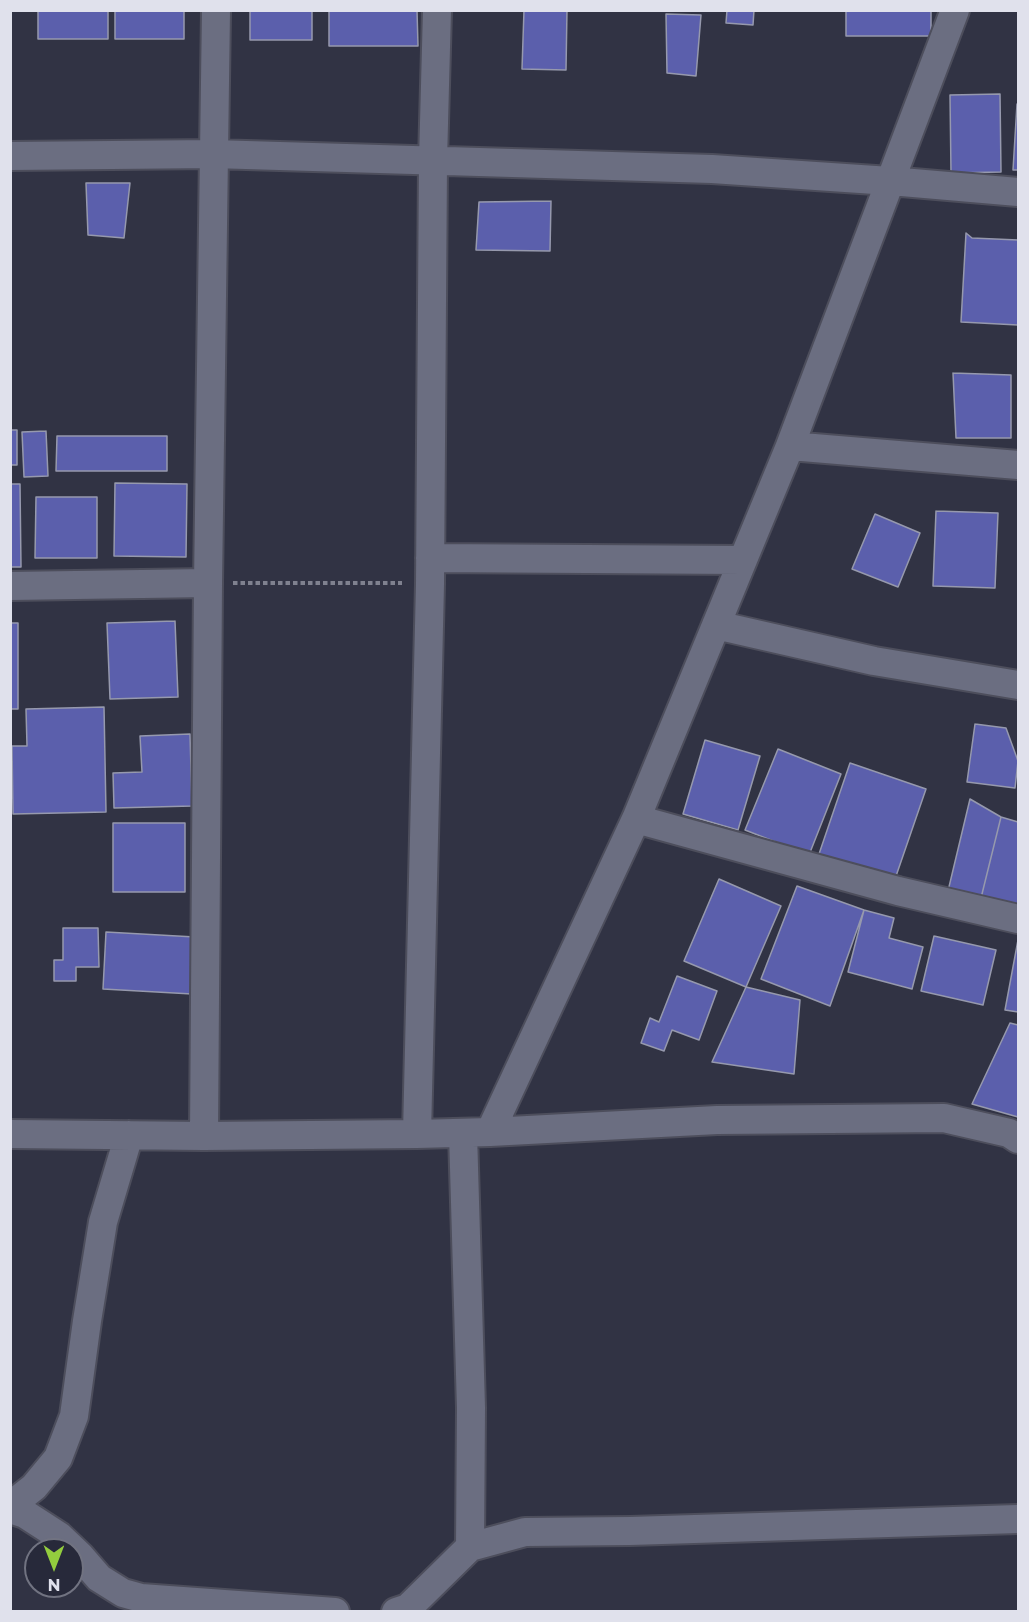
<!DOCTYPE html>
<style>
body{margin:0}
#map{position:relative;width:1029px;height:1622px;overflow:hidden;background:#313344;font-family:Montserrat,sans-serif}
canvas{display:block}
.frame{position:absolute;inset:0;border:12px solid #e0e1ec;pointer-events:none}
.north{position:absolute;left:24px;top:1538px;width:60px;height:60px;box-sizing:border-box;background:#27293a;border:2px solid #717381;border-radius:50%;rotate:180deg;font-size:16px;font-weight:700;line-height:24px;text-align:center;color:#e0e1ec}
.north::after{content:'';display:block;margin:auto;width:21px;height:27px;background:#93cd3e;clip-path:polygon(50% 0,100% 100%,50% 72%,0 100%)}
</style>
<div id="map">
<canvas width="1029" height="1622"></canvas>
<div class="frame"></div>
<div class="north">N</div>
</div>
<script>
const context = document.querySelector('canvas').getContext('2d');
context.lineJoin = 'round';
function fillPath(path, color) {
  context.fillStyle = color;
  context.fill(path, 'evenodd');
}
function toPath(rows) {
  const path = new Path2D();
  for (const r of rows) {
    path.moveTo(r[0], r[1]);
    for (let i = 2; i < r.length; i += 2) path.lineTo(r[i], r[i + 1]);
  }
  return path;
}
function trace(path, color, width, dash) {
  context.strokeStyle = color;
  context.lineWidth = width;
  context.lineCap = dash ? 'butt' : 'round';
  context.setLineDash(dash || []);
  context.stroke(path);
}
const building = toPath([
 [38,10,108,10,108,39,38,39,38,10],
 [115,10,184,10,184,39,115,39,115,10],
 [250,10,312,10,312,40,250,40,250,10],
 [329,10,417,10,418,46,329,46,329,10],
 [524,10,567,10,566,70,522,69,524,10],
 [727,10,754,10,753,25,726,23,727,10],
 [846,10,931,10,931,36,846,36,846,10],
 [666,14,701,15,696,76,667,73,666,14],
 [1000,94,1001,172,951,173,950,95,1000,94],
 [1017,104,1018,104,1018,170,1013,170,1017,104],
 [86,183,130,183,124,238,88,235,86,183],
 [551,201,550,251,476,250,479,202,551,201],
 [966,233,972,238,1018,240,1018,325,961,322,966,233],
 [953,373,1011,375,1011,438,956,438,953,373],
 [10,430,17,430,17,465,10,465,10,430],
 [46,431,48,476,24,477,22,432,46,431],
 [57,436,167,436,167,471,56,471,57,436],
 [115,483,187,484,186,557,114,556,115,483],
 [10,484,20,484,21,567,10,567,10,484],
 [36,497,97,497,97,558,35,558,36,497],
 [936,511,998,513,995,588,933,586,936,511],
 [875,514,920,533,898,587,852,569,875,514],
 [175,621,178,697,110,699,107,623,175,621],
 [10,623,18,623,18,709,10,709,10,623],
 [104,707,106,812,13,814,12,746,27,746,26,709,104,707],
 [975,724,1006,728,1018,761,1015,788,967,782,975,724],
 [190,734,192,806,114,808,113,773,142,772,140,736,190,734],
 [705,740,760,756,738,830,683,814,705,740],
 [778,749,841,774,809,855,745,830,778,749],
 [850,763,926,789,895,879,819,854,850,763],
 [970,799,1001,817,981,898,948,891,970,799],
 [1001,817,1018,822,1018,907,981,898,1001,817],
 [113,823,185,823,185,892,113,892,113,823],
 [719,879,781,906,746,987,684,961,719,879],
 [797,886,864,910,830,1006,761,979,797,886],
 [864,910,894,918,889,938,923,947,912,989,848,972,864,910],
 [63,928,98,928,99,967,76,967,76,981,54,981,54,960,63,960,63,928],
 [106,932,195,937,192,994,103,989,106,932],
 [934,936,996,950,983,1005,921,991,934,936],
 [1018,940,1018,1012,1005,1010,1018,940],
 [677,976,717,991,699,1040,672,1030,664,1051,641,1043,650,1018,659,1022,677,976],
 [746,987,800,1000,794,1074,712,1062,746,987],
 [1010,1023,1018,1025,1018,1117,972,1104,1010,1023]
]);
fillPath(building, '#5b5fac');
trace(building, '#9699ad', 1.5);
const minor = toPath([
 [955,10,790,446,1018,465],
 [10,156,213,154,712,169,890,181,1018,192],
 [430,558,743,560],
 [10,586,208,583],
 [716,625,874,661,1018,685],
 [636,819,898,891,1018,919],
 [490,1132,636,819,790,446],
 [463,1133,471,1408,470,1547],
 [10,1134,204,1136,417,1134,490,1132,717,1120,944,1118,1009,1133,1018,1139],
 [417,1134,430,584,433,161,437,10],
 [204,1136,208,583,216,10],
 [10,1506,34,1487,58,1458,74,1416,87,1321,103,1222,129,1135],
 [10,1509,25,1514,59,1536,80,1556,99,1578,123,1593,141,1598,335,1612],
 [396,1612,408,1608,470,1547,525,1532,630,1531,1018,1519]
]);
trace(minor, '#4d4e5c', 32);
trace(toPath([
 [233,583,402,583]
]), '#7f818f', 4, [4.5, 3]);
trace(minor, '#6b6e81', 28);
</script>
